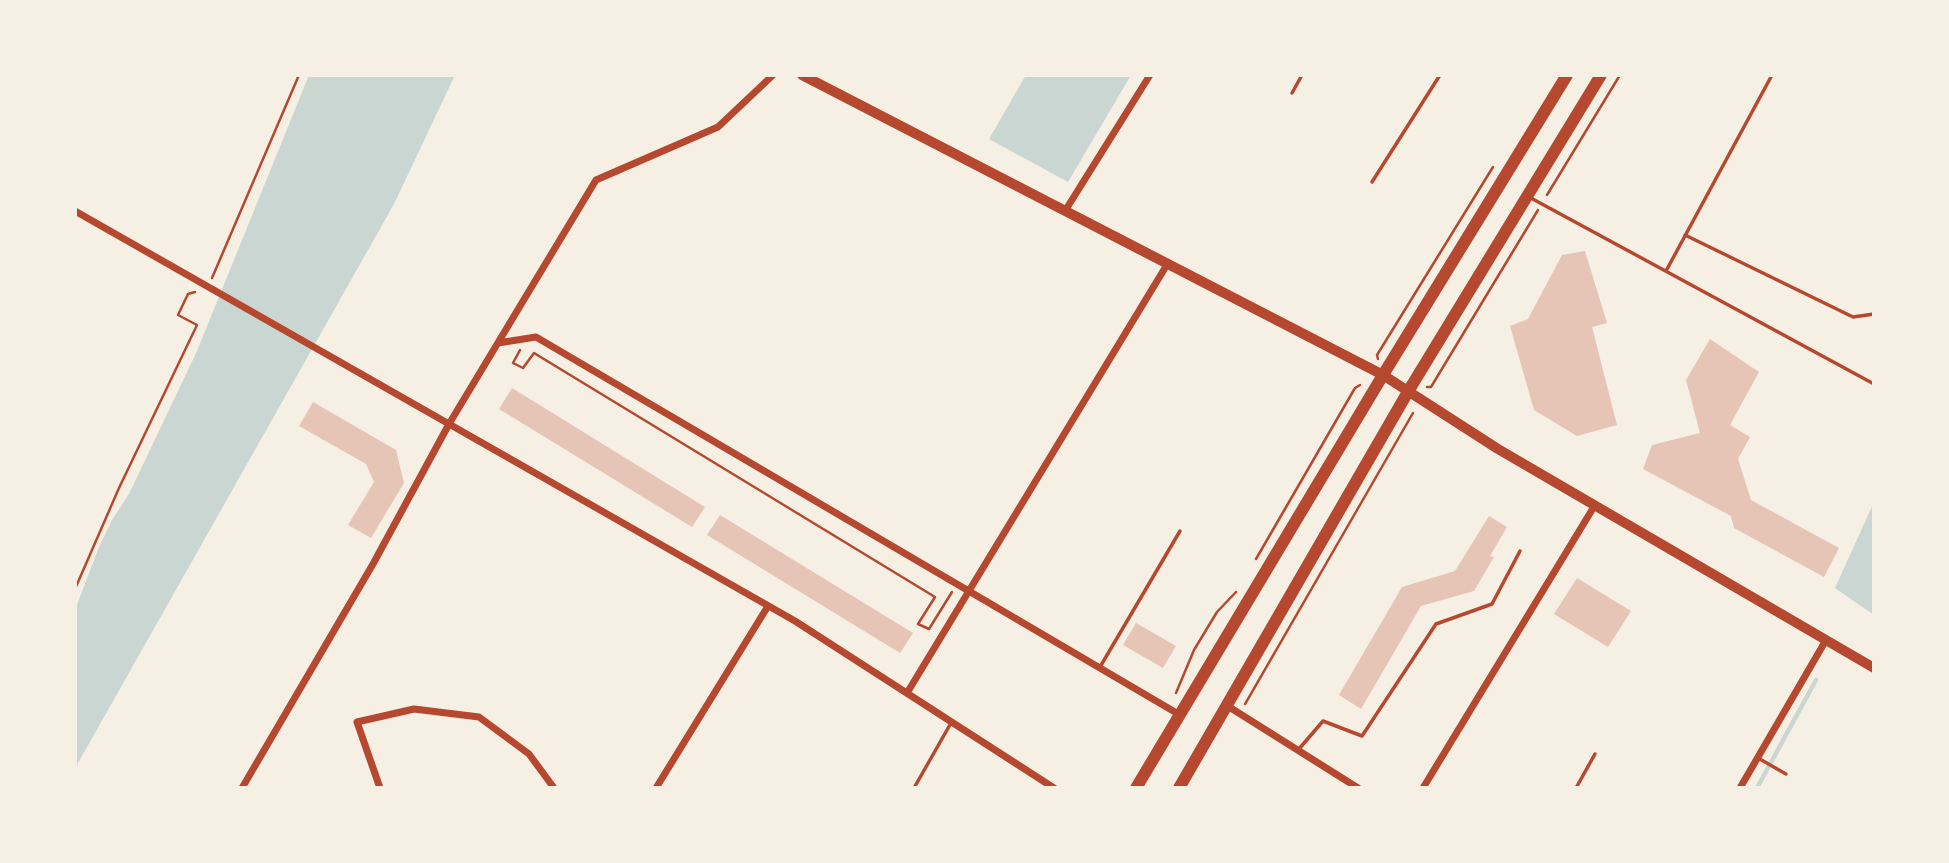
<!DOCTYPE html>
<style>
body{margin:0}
#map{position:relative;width:1949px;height:863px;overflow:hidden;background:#f6efe4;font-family:"Source Sans 3",sans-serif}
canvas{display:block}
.frame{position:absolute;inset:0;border:77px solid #f6efe4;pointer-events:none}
</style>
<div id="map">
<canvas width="1949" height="863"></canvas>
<div class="frame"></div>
</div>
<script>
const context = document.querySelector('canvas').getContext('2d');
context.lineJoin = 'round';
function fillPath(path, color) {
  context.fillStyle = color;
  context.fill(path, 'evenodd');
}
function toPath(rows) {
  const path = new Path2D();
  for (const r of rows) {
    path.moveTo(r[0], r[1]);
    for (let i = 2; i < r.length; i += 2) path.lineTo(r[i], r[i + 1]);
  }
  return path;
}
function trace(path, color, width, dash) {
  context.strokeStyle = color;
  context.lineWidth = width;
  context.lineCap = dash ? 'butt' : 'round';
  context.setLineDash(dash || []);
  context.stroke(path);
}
fillPath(toPath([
 [309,75,455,75,394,204,78,763,75,776,75,610,99,547,112,520,129,494,197,351],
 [1026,75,1131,75,1068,182,989,139],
 [1874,502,1874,615,1835,588]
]), '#c9d6d2');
trace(toPath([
 [1757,788,1816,680]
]), '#c9d6d2', 4.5);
fillPath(toPath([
 [1585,251,1607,323,1592,327,1617,425,1577,436,1534,410,1510,326,1528,319,1562,255],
 [1710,339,1759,372,1730,425,1750,437,1738,459,1751,500,1839,548,1824,577,1734,528,1731,516,1643,469,1652,445,1700,433,1686,380],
 [512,388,705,507,692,527,499,409],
 [313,402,396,450,404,483,371,538,348,525,374,482,366,464,299,426],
 [720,515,913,633,900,653,707,535],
 [1489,516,1507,527,1490,556,1494,557,1474,591,1421,606,1361,709,1339,695,1402,587,1455,571],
 [1577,578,1631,611,1608,647,1554,614],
 [1136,623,1176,646,1163,668,1123,645]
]), '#e6c5b7');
trace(toPath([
 [1547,195,1620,75],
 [212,278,299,75],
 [520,350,513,363,523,368,534,353,935,597,918,624,929,629,952,592],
 [1378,359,1377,355,1493,167],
 [1427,387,1431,387,1538,210],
 [1256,559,1355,388,1360,385],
 [75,589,119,488,197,325,178,315,188,294,195,292],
 [1176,693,1194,650,1217,612,1236,592],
 [1245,704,1413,413]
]), '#b5482f', 2.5);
trace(toPath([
 [1292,93,1302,75],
 [1372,182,1440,75],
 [1529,197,1874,384],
 [1685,235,1853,317,1874,314],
 [1666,271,1772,75],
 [1100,667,1180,531],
 [1299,749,1323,721,1362,736,1436,624,1492,604,1520,551],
 [1758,758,1786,774],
 [914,788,951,723],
 [1576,788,1595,754]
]), '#b5482f', 3.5);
trace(toPath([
 [75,211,795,621,1054,788],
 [1065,211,1150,75],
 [498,343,536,337,1180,715],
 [907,693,1168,263],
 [1226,705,1358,788],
 [242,788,373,564,449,424,596,180,718,127,773,75],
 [380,788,357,722,414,709,479,717,529,754,554,788],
 [656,788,768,606],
 [1423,788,1595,505],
 [1740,788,1826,640]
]), '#b5482f', 7);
trace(toPath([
 [802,75,1383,375,1498,449,1874,668]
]), '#b5482f', 10);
trace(toPath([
 [1136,788,1383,375,1567,75],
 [1179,788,1409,390,1601,75]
]), '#b5482f', 12);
</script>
